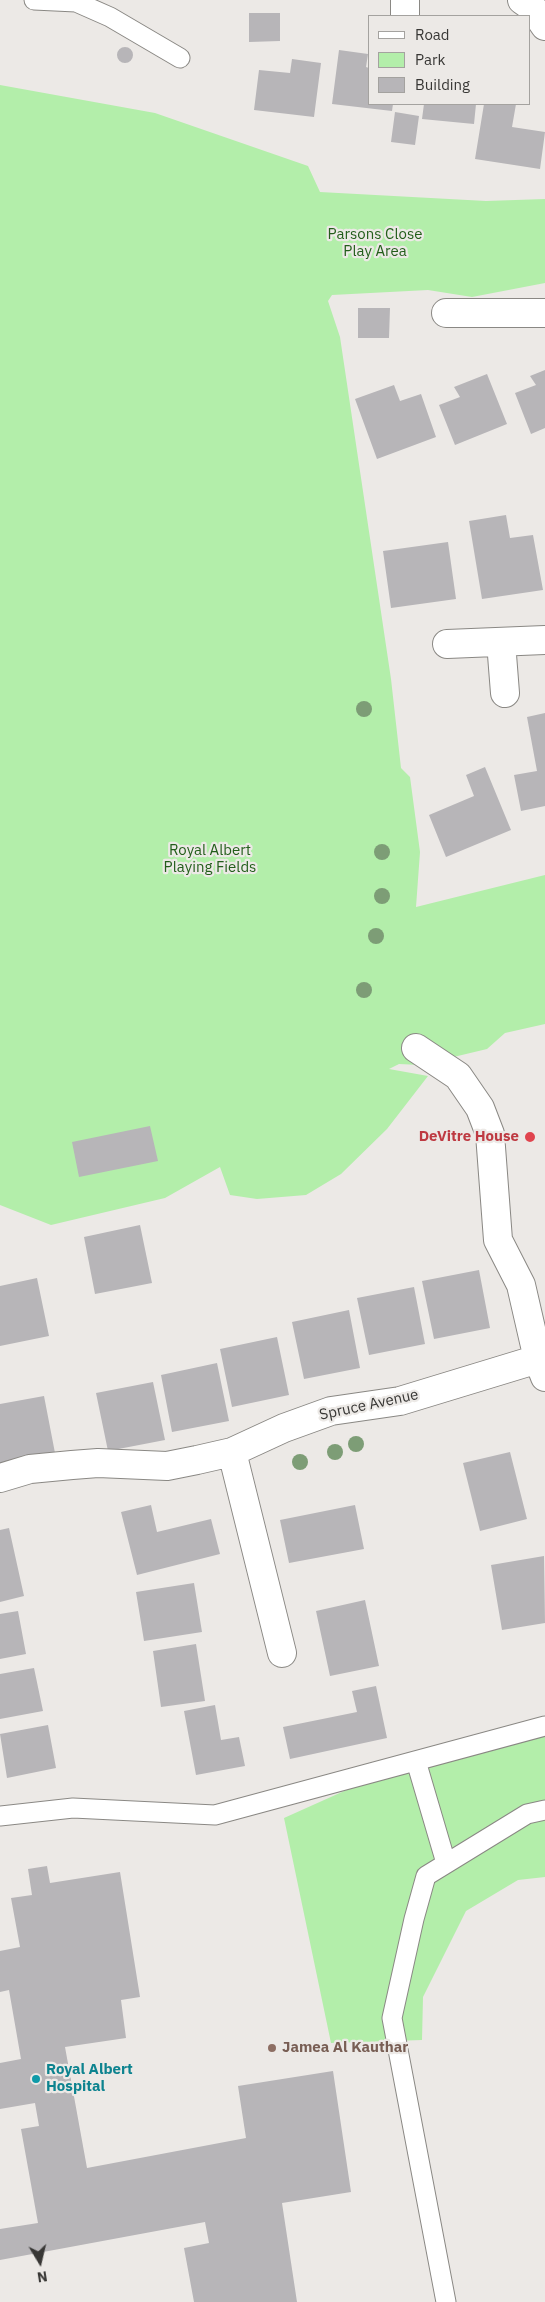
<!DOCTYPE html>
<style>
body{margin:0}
#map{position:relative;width:545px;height:2302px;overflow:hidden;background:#ece9e6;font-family:"IBM Plex Sans",sans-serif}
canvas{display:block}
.legend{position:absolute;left:368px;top:15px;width:162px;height:90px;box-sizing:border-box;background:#ece9e6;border:1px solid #a4a29f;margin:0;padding:6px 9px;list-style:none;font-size:15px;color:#383735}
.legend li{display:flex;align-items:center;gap:10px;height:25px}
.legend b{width:25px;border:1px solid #a4a29f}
.north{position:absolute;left:15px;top:2237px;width:50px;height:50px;-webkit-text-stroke:4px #ece9e6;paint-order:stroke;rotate:171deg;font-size:14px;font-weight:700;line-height:20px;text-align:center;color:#383735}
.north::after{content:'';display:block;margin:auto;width:18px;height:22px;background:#383735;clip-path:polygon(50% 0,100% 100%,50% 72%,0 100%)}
</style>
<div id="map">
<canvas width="545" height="2302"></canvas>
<ul class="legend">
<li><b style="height:6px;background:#fff"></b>Road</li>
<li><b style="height:14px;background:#b3eeaa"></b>Park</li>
<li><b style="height:14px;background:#b7b5b8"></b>Building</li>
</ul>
<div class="north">N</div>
</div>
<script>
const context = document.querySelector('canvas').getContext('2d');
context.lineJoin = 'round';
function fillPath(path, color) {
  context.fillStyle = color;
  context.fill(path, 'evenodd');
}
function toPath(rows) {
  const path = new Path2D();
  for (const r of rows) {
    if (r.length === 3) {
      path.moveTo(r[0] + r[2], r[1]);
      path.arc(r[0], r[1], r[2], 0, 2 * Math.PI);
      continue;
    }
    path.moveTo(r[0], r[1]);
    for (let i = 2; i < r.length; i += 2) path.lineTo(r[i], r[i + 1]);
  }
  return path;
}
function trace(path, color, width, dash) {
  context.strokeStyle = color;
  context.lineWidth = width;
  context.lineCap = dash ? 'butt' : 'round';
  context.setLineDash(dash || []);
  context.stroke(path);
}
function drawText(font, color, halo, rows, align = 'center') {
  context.font = font + ' "IBM Plex Sans",sans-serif';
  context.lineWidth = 4.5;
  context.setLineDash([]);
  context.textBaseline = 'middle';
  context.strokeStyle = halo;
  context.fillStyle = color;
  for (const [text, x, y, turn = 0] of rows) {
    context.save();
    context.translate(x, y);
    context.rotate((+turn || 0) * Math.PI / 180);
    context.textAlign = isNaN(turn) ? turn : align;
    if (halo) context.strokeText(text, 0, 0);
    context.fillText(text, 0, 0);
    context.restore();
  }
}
fillPath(toPath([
 [0,85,155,113,308,166,320,192,486,201,545,199,545,283,472,297,428,290,332,295,328,301,340,337,391,679,401,768,410,777,420,852,416,907,545,875,545,1024,505,1033,487,1049,420,1065,399,1064,389,1069,428,1076,387,1129,341,1174,306,1195,257,1199,230,1195,220,1167,165,1198,51,1225,0,1205],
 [545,1734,545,1877,518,1880,466,1911,423,1997,422,2040,331,2043,284,1818,362,1783]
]), '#b3eeaa');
fillPath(toPath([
 [249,13,280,13,280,41,249,42],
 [125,55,8],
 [339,50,368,54,366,67,369,68,369,104,393,104,392,111,332,104],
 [292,59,321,63,314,117,254,110,259,70,290,73],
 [424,104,476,104,474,124,422,119],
 [484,104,516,104,512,127,545,132,540,169,475,159],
 [395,112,419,116,415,145,391,142],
 [358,308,390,308,389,338,358,338],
 [545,370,545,428,531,434,515,393,536,385,530,376],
 [487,374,507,424,455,445,439,405,460,397,454,387],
 [394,385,400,401,421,394,436,437,377,459,355,399],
 [506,515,510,538,533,535,543,590,482,599,469,521],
 [448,542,456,599,391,608,383,551],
 [545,713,545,806,521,811,514,775,537,771,527,717],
 [485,767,511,830,446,857,429,815,474,796,466,775],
 [150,1126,158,1161,79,1177,72,1142],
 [140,1225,152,1283,95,1294,84,1237],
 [479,1270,490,1328,434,1339,422,1281],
 [37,1278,49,1336,0,1346,0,1286],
 [414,1287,425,1344,369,1355,357,1298],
 [349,1310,360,1368,304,1379,292,1322],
 [277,1337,289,1395,232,1407,220,1349],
 [217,1363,229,1421,172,1432,161,1375],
 [153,1382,165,1440,108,1451,96,1393],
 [44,1396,55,1453,0,1464,0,1404],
 [510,1452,527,1519,480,1531,463,1463],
 [151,1505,157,1532,211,1519,220,1554,137,1575,121,1512],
 [355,1505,364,1549,289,1563,280,1520],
 [9,1528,24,1596,0,1602,0,1530],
 [544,1556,545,1623,502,1630,491,1565],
 [194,1583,202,1632,144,1641,136,1592],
 [365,1600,379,1666,330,1676,316,1611],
 [18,1611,26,1654,0,1659,0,1614],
 [196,1644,205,1701,161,1707,153,1651],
 [34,1668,43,1711,0,1719,0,1674],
 [376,1686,387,1738,290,1759,283,1727,357,1712,352,1691],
 [215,1705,221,1740,239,1737,245,1766,196,1775,184,1711],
 [48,1725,56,1768,7,1778,0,1734],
 [47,1866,50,1883,120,1872,140,1997,121,2000,126,2038,65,2047,87,2168,246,2138,238,2086,333,2071,351,2192,282,2203,297,2302,194,2302,184,2248,209,2243,205,2222,0,2260,0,2229,38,2223,21,2129,39,2126,35,2103,0,2109,0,2063,21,2059,9,1990,0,1992,0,1951,20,1947,11,1898,32,1895,28,1869]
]), '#b7b5b8');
const lane = toPath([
 [34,0,76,2,110,17,180,58],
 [416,1761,446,1863],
 [0,1816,73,1808,215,1815,545,1726],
 [446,2302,392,2018,414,1919,426,1876,527,1814,545,1810]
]);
const street = toPath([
 [522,0,532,7,545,26],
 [405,16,405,0],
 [446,313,545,313],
 [501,642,505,693],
 [447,644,545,640],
 [416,1048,458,1076,480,1108,490,1134,498,1240,521,1285,538,1359,545,1377],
 [232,1452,282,1653],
 [0,1478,30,1469,72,1465,98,1463,167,1466,197,1460,232,1452,284,1428,331,1411,400,1401,538,1359]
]);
trace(lane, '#8a8884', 21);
trace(street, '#8a8884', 30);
trace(lane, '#fff', 19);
trace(street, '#fff', 28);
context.fillStyle = '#7d9d76';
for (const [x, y] of [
 [364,709],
 [382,852],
 [382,896],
 [376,936],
 [364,990],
 [356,1444],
 [335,1452],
 [300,1462]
]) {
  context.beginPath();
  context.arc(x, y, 8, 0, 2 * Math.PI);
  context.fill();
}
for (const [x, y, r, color] of [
 [530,1137,6,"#e0444e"],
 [272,2048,5,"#8d6e63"],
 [36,2079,5,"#0f9aa8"]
]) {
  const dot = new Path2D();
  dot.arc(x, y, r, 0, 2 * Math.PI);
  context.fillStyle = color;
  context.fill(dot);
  trace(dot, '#ece9e6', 2);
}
drawText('15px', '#235e1b', '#ece9e6', [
 ["Parsons Close",375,235],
 ["Play Area",375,252],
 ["Royal Albert",210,851],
 ["Playing Fields",210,868]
]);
drawText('bold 15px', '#be3a42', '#ece9e6', [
 ["DeVitre House",519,1137]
], 'right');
drawText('15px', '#383735', '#ece9e6', [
 ["Spruce Avenue",369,1405,-12]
]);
drawText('bold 15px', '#785e54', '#ece9e6', [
 ["Jamea Al Kauthar",282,2048]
], 'left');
drawText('bold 15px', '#0d838f', '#ece9e6', [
 ["Royal Albert",46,2070],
 ["Hospital",46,2087]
], 'left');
</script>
